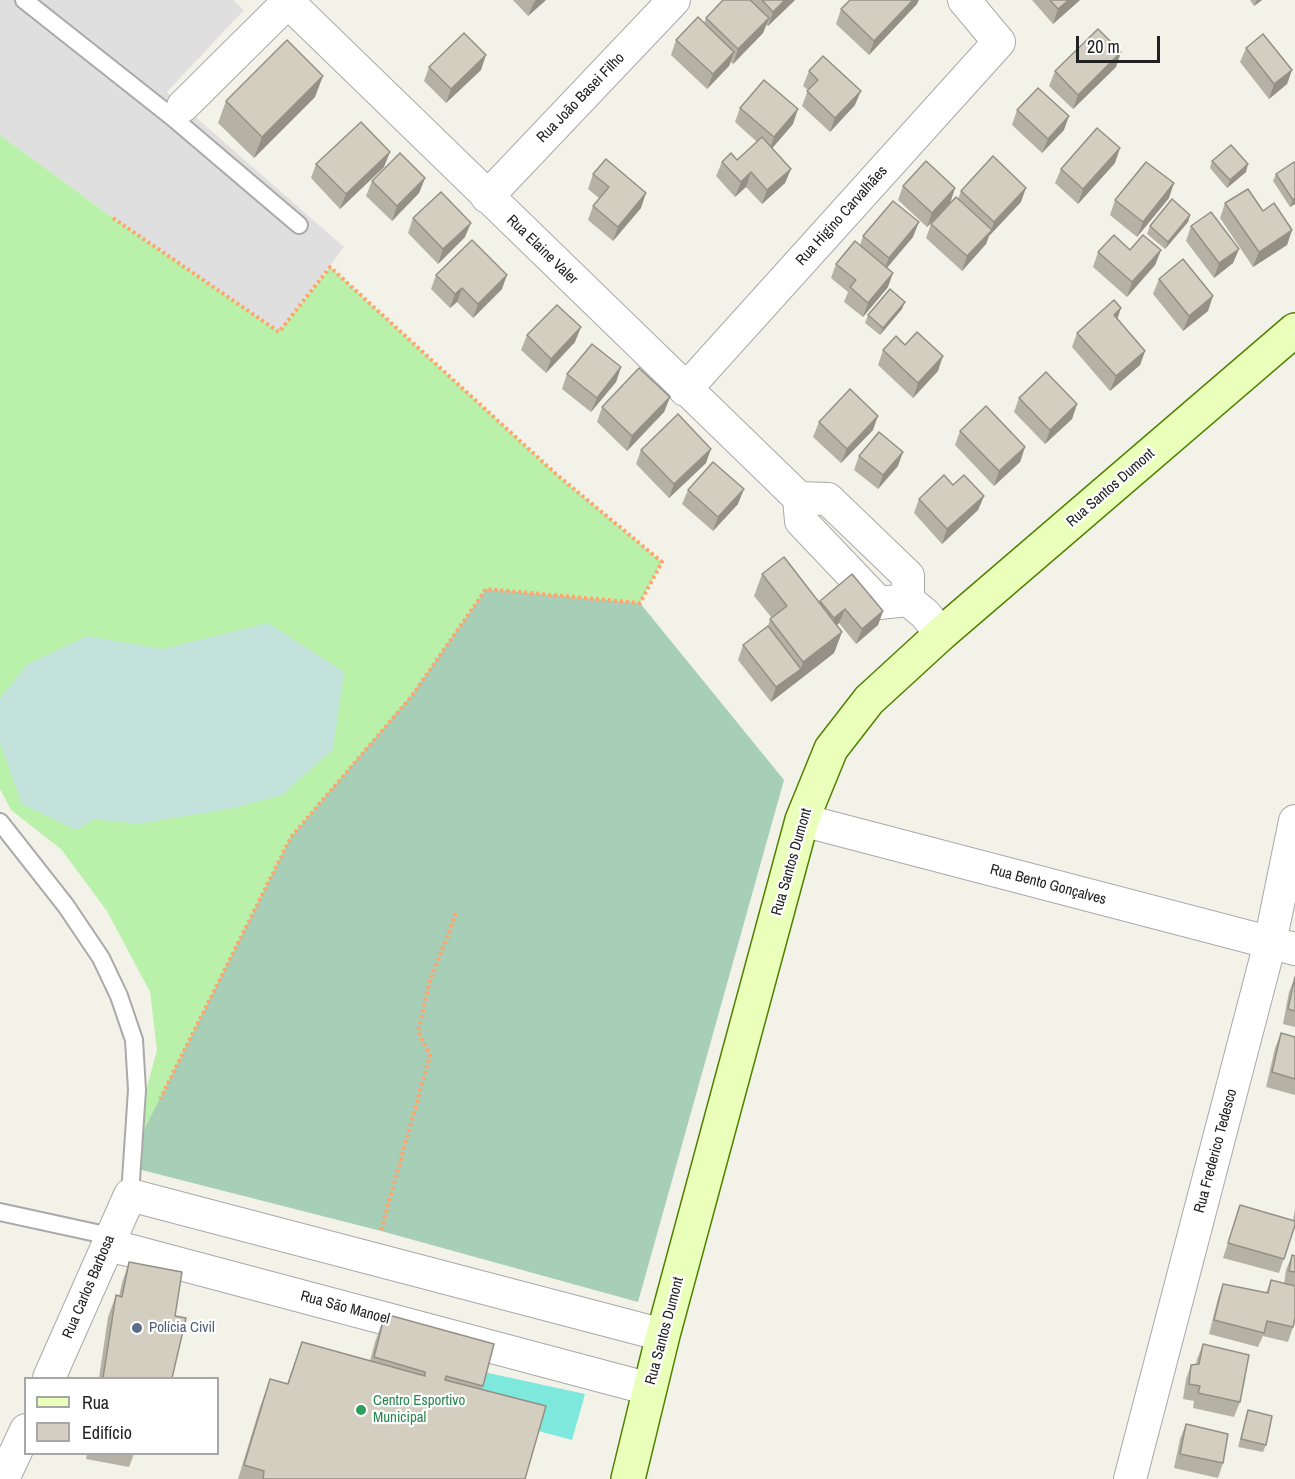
<!DOCTYPE html>
<meta charset="utf-8">
<style>
body{margin:0}
#map{position:relative;width:1295px;height:1479px;overflow:hidden;background:#f3f2e8;font-family:"Archivo Narrow",sans-serif}
canvas{display:block}
.legend{position:absolute;left:24px;top:1377px;width:195px;height:78px;box-sizing:border-box;background:#fff;border:2px solid #a7a7a7;margin:0;padding:8px 10px;list-style:none;font-size:18px;color:#222}
.legend li{display:flex;align-items:center;gap:12px;height:30px}
.legend b{width:30px;border:2px solid #a7a7a7}
.scale{position:absolute;left:1076px;top:36px;width:84px;height:27px;box-sizing:border-box;border:3px solid #222;border-top:0;padding-left:8px;font-size:18px;line-height:21px;white-space:nowrap;color:#222;-webkit-text-stroke:4px #fff;paint-order:stroke}
</style>
<div id="map">
<canvas width="1295" height="1479"></canvas>
<ul class="legend">
<li><b style="height:8px;background:#e9ffba"></b>Rua</li>
<li><b style="height:16px;background:#d3cec0"></b>Edifício</li>
</ul>
<div class="scale">20 m</div>
</div>
<script>
const context = document.querySelector('canvas').getContext('2d');
context.lineJoin = 'round';
function fillPath(path, color) {
  context.fillStyle = color;
  context.fill(path, 'evenodd');
}
function toPath(rows) {
  const path = new Path2D();
  for (const r of rows) {
    path.moveTo(r[0], r[1]);
    for (let i = 2; i < r.length; i += 2) path.lineTo(r[i], r[i + 1]);
  }
  return path;
}
function trace(path, color, width, dash) {
  context.strokeStyle = color;
  context.lineWidth = width;
  context.lineCap = dash ? 'butt' : 'round';
  context.setLineDash(dash || []);
  context.stroke(path);
}
function drawText(font, color, halo, rows, align = 'center') {
  context.font = font + ' "Archivo Narrow",sans-serif';
  context.lineWidth = 4.5;
  context.setLineDash([]);
  context.textBaseline = 'middle';
  context.strokeStyle = halo;
  context.fillStyle = color;
  for (const [text, x, y, turn = 0] of rows) {
    context.save();
    context.translate(x, y);
    context.rotate((+turn || 0) * Math.PI / 180);
    context.textAlign = isNaN(turn) ? turn : align;
    if (halo) context.strokeText(text, 0, 0);
    context.fillText(text, 0, 0);
    context.restore();
  }
}
fillPath(toPath([
 [0,0,233,0,244,10,167,92,344,247,279,332,113,218,0,135]
]), '#e0dfdf');
fillPath(toPath([
 [0,135,113,218,279,332,330,267,556,474,662,562,640,603,486,589,410,697,126,1166,157,1050,150,992,107,911,61,849,11,810,0,789]
]), '#b9f1aa');
fillPath(toPath([
 [268,623,344,672,333,749,282,795,229,809,137,824,94,819,76,830,22,804,0,743,0,698,28,664,87,636,163,649]
]), '#c3e2dc');
fillPath(toPath([
 [486,589,640,603,784,780,638,1302,381,1231,126,1166,291,837,410,697]
]), '#a7ceb7');
fillPath(toPath([
 [484,1372,585,1394,572,1440,479,1415]
]), '#7fe8dc');
const service = toPath([
 [24,0,172,117,299,225],
 [0,822,66,906,101,958,119,996,134,1040,137,1090,130,1195],
 [0,1212,110,1236]
]);
const minor = toPath([
 [286,0,799,498,828,499,908,576,908,600],
 [183,106,290,0],
 [487,197,674,0],
 [685,390,999,42,964,0],
 [799,498,801,521,879,603,908,600,925,614,941,634],
 [802,820,1295,949],
 [109,1245,650,1389],
 [49,1378,130,1195,663,1335],
 [3,1479,26,1430],
 [1130,1479,1270,943,1295,821]
]);
const secondary = toPath([
 [628,1479,663,1335,802,820,831,749,869,700,941,634,1295,330]
]);
trace(service, '#a9a9a9', 20);
trace(minor, '#a9a9a9', 34);
trace(secondary, '#508200', 36);
trace(toPath([
 [113,218,279,332,330,267,556,474,662,562,640,603,486,589,411,697,291,837,160,1099],
 [381,1230,430,1055,418,1032,429,984,456,913]
]), '#ffa46d', 4, [3, 3]);
trace(service, '#fff', 16);
trace(minor, '#fff', 32);
trace(secondary, '#e9ffba', 33);
fillPath(toPath([
 [513,0,546,0,528,16],
 [723,0,795,0,768,26,766,25,763,33,733,64,731,62,729,66,707,89,671,55,676,40,704,23,706,18],
 [1032,0,1080,0,1053,24],
 [1250,0,1262,0,1254,6],
 [917,4,869,55,836,24,841,9],
 [1246,48,1292,70,1287,84,1269,99,1240,62],
 [1121,52,1116,67,1073,109,1049,86,1055,71],
 [429,67,481,70,446,103,424,81],
 [809,71,855,105,830,132,802,106,808,90,803,86],
 [315,97,254,158,218,123,226,101],
 [740,108,793,124,772,148,791,169,785,183,762,204,746,187,735,197,716,176,722,162,737,160,757,142,735,122],
 [1017,110,1064,130,1042,153,1012,125],
 [1212,161,1246,172,1227,188,1210,168],
 [1115,163,1078,204,1055,183,1061,169],
 [316,164,384,167,340,209,311,178],
 [1295,164,1295,204,1290,207,1273,181,1276,174],
 [593,174,641,208,613,241,588,220,593,206,599,198,588,189],
 [425,178,419,193,392,221,366,196,372,181],
 [903,186,955,188,950,203,927,227,898,200],
 [961,191,1021,202,989,236,986,244,962,271,926,238,931,224,958,199],
 [1169,198,1137,237,1110,215,1115,200],
 [1225,203,1263,211,1292,230,1287,245,1253,267,1220,218],
 [1190,215,1188,222,1165,249,1147,234,1150,226],
 [413,218,465,237,438,264,408,233],
 [1191,226,1239,249,1233,263,1214,278,1186,241],
 [863,236,913,237,887,268,888,287,863,317,844,302,848,292,831,278,836,264,860,245],
 [1130,250,1161,250,1155,265,1127,297,1093,267,1098,252],
 [436,275,502,289,473,318,457,302,450,308,431,289],
 [1159,279,1208,311,1183,331,1153,294],
 [902,309,880,335,865,323,868,315],
 [1117,319,1145,351,1140,365,1110,391,1072,347,1077,333],
 [527,335,575,342,546,373,521,350],
 [905,345,938,371,913,398,878,365,883,350],
 [621,367,616,382,591,412,562,389,567,374],
 [670,397,664,412,627,451,597,422,602,407],
 [1019,398,1077,404,1072,419,1045,444,1014,412],
 [819,422,873,430,841,463,813,437],
 [960,431,1025,447,1020,462,994,486,955,445],
 [641,450,706,463,669,498,636,464],
 [859,456,898,466,878,489,854,470],
 [953,485,984,496,978,510,942,544,914,513,919,499],
 [688,490,738,504,713,531,682,504],
 [762,574,819,602,820,601,883,611,878,625,856,644,839,623,837,625,842,632,834,653,771,702,738,660,743,645,768,626,770,619,772,618,754,596],
 [1295,977,1295,1027,1283,1024,1289,992],
 [1281,1033,1295,1037,1295,1095,1266,1087,1275,1048],
 [1240,1205,1293,1220,1295,1209,1295,1225,1279,1273,1223,1258],
 [1292,1255,1295,1256,1295,1318,1293,1327,1288,1342,1263,1336,1258,1347,1209,1334,1218,1298,1223,1284,1266,1293,1271,1280,1284,1284,1286,1270],
 [129,1262,175,1316,172,1378,99,1378,108,1317,116,1295,119,1296,122,1283],
 [385,1314,483,1386,482,1389,525,1479,238,1479,260,1407,270,1379,287,1384,302,1342,370,1361,375,1342],
 [1203,1344,1240,1402,1234,1417,1193,1408,1194,1401,1183,1399,1186,1379,1191,1365,1196,1365,1197,1359],
 [1248,1410,1266,1445,1263,1452,1238,1447],
 [1186,1424,1223,1463,1218,1478,1174,1468,1180,1439],
 [87,1454,134,1454,129,1467,86,1459]
]), '#b5b1a5');
fillPath(toPath([
 [536,0,546,0,528,16,534,2],
 [785,0,795,0,768,26,773,12],
 [913,0,919,0,917,4,869,55,874,41],
 [1069,0,1080,0,1053,24,1058,9],
 [1257,0,1262,0,1254,6],
 [769,18,763,33,733,64,738,49],
 [734,52,729,66,707,89,713,74],
 [1121,52,1116,67,1073,109,1078,95],
 [486,55,481,70,446,103,451,89],
 [1292,70,1287,84,1269,99,1274,84],
 [323,76,315,97,254,158,262,137],
 [861,91,855,105,830,132,835,118],
 [798,109,793,124,769,152,774,137],
 [1069,116,1064,130,1042,153,1048,139],
 [1120,148,1115,163,1078,204,1083,189],
 [390,152,384,167,340,209,346,194],
 [1248,164,1246,172,1227,188,1230,180],
 [791,169,785,183,762,204,767,190],
 [751,172,746,187,735,197,741,182],
 [425,178,419,193,392,221,397,206],
 [1174,183,1169,198,1137,237,1143,222],
 [955,188,950,203,927,227,932,213],
 [1026,188,1021,202,989,236,986,244,962,271,967,256,991,231,994,222],
 [646,193,641,208,613,241,618,227],
 [1295,198,1295,204,1290,207,1293,200],
 [1190,215,1188,222,1165,249,1168,242],
 [919,222,913,237,883,272,889,258],
 [471,223,465,237,438,264,443,249],
 [1292,230,1287,245,1253,267,1259,252],
 [1239,249,1233,263,1214,278,1219,263],
 [1161,250,1155,265,1127,297,1132,282],
 [893,273,888,287,863,317,868,303],
 [507,275,502,289,473,318,478,304],
 [462,288,457,302,450,308,455,294],
 [1213,296,1208,311,1183,331,1189,316],
 [905,302,902,309,880,335,883,328],
 [1121,308,1116,323,1114,315],
 [581,327,575,342,546,373,551,359],
 [1145,351,1140,365,1110,391,1116,376],
 [943,356,938,371,913,398,918,383],
 [621,367,616,382,591,412,597,398],
 [670,397,664,412,627,451,632,436],
 [1077,404,1072,419,1045,444,1050,430],
 [878,416,873,430,841,463,847,449],
 [1025,447,1020,462,994,486,999,471],
 [711,449,706,463,669,498,674,484],
 [903,452,898,466,878,489,883,475],
 [744,489,738,504,713,531,718,517],
 [984,496,978,510,942,544,947,529],
 [845,609,839,623,829,632,834,618],
 [883,611,878,625,856,644,862,629],
 [842,632,834,653,771,702,776,687,801,669,803,662]
]), '#949086');
const building = toPath([
 [723,0,750,0,769,18,738,49,706,18,723,0],
 [762,0,785,0,773,12,762,0],
 [850,0,913,0,874,41,841,9,850,0],
 [1050,0,1069,0,1058,9,1050,0],
 [698,17,734,52,713,74,676,40,698,17],
 [1098,29,1121,52,1078,95,1055,71,1098,29],
 [464,33,486,55,451,89,429,67,464,33],
 [1263,34,1292,70,1274,84,1246,48,1263,34],
 [287,40,323,76,262,137,226,101,287,40],
 [823,56,861,91,835,118,807,91,818,80,809,71,823,56],
 [764,80,798,109,774,137,740,108,764,80],
 [1038,88,1069,116,1048,139,1017,110,1038,88],
 [361,122,390,152,346,194,316,164,361,122],
 [1097,128,1120,148,1083,189,1061,169,1097,128],
 [762,137,791,169,767,190,751,172,741,182,722,162,731,153,737,160,762,137],
 [1231,145,1248,164,1230,180,1212,161,1231,145],
 [400,153,425,178,397,206,372,181,400,153],
 [993,156,1026,188,994,222,961,191,993,156],
 [606,159,646,193,618,227,593,206,609,187,593,174,606,159],
 [926,161,955,188,932,213,903,186,926,161],
 [1146,162,1174,183,1143,222,1115,200,1146,162],
 [1294,162,1295,164,1295,198,1293,200,1276,174,1294,162],
 [1248,189,1263,211,1274,203,1292,230,1259,252,1225,203,1248,189],
 [441,192,471,223,443,249,413,218,441,192],
 [956,197,992,230,967,256,931,224,956,197],
 [1172,199,1190,215,1168,242,1150,226,1172,199],
 [893,201,919,222,889,258,863,236,893,201],
 [1211,212,1239,249,1219,263,1191,226,1211,212],
 [1114,235,1130,250,1143,235,1161,250,1132,282,1098,252,1114,235],
 [472,240,507,275,478,304,462,288,455,294,436,275,472,240],
 [855,241,893,273,868,303,850,287,856,280,836,264,855,241],
 [1183,259,1213,296,1189,316,1159,279,1183,259],
 [890,289,905,302,883,328,868,315,890,289],
 [1114,300,1121,308,1114,315,1145,351,1116,376,1077,333,1114,300],
 [557,305,581,327,551,359,527,335,557,305],
 [917,332,943,356,918,383,883,350,896,336,905,345,917,332],
 [592,344,621,367,597,398,567,374,592,344],
 [639,368,670,397,632,436,602,407,639,368],
 [1046,372,1077,404,1050,430,1019,398,1046,372],
 [850,389,878,416,847,449,819,422,850,389],
 [986,406,1025,447,999,471,960,431,986,406],
 [678,414,711,449,674,484,641,450,678,414],
 [879,432,903,452,883,475,859,456,879,432],
 [713,462,744,489,718,517,688,490,713,462],
 [944,475,953,485,964,475,984,496,947,529,919,499,944,475],
 [784,557,842,632,803,662,770,619,787,606,762,574,784,557],
 [852,574,883,611,862,629,845,609,834,618,820,601,852,574],
 [768,626,801,669,776,687,743,645,768,626],
 [1295,977,1295,1011,1288,1009,1295,977],
 [1281,1033,1295,1037,1295,1079,1272,1072,1281,1033],
 [1240,1205,1295,1221,1295,1225,1284,1259,1228,1243,1240,1205],
 [1292,1255,1295,1256,1295,1272,1289,1271,1292,1255],
 [129,1262,182,1272,175,1316,186,1318,172,1378,103,1378,116,1295,122,1297,129,1262],
 [1271,1280,1295,1286,1295,1318,1293,1327,1267,1321,1264,1333,1214,1320,1223,1284,1268,1293,1271,1280],
 [385,1314,494,1344,483,1386,446,1376,445,1380,546,1406,525,1479,263,1479,264,1471,244,1465,270,1379,288,1384,302,1342,425,1376,425,1372,374,1357,385,1314],
 [1203,1344,1249,1355,1240,1402,1198,1393,1200,1386,1189,1384,1191,1365,1199,1364,1203,1344],
 [1248,1410,1272,1416,1266,1445,1241,1439,1248,1410],
 [1186,1424,1228,1434,1223,1463,1180,1454,1186,1424]
]);
fillPath(building, '#d3cec0');
trace(building, '#949086', 1.5);
for (const [x, y, r, color] of [
 [137,1328,6,"#5c6f8a"],
 [361,1410,6,"#2e9e5b"]
]) {
  const dot = new Path2D();
  dot.arc(x, y, r, 0, 2 * Math.PI);
  context.fillStyle = color;
  context.fill(dot);
  trace(dot, '#fff', 2);
}
drawText('15px', '#222', '#fff', [
 ["Rua João Basei Filho",581,98,-46],
 ["Rua Higino Carvalhães",842,216,-48],
 ["Rua Elaine Valer",542,250,44],
 ["Rua Santos Dumont",1111,488,-41],
 ["Rua Santos Dumont",792,862,-74],
 ["Rua Bento Gonçalves",1048,885,15],
 ["Rua Frederico Tedesco",1216,1151,-75],
 ["Rua Carlos Barbosa",89,1287,-67],
 ["Rua São Manoel",345,1308,15],
 ["Rua Santos Dumont",665,1331,-75]
]);
drawText('15px', '#4e5e75', '#fff', [
 ["Polícia Civil",149,1328]
], 'left');
drawText('15px', '#27864d', '#fff', [
 ["Centro Esportivo",373,1401],
 ["Municipal",373,1418]
], 'left');
</script>
